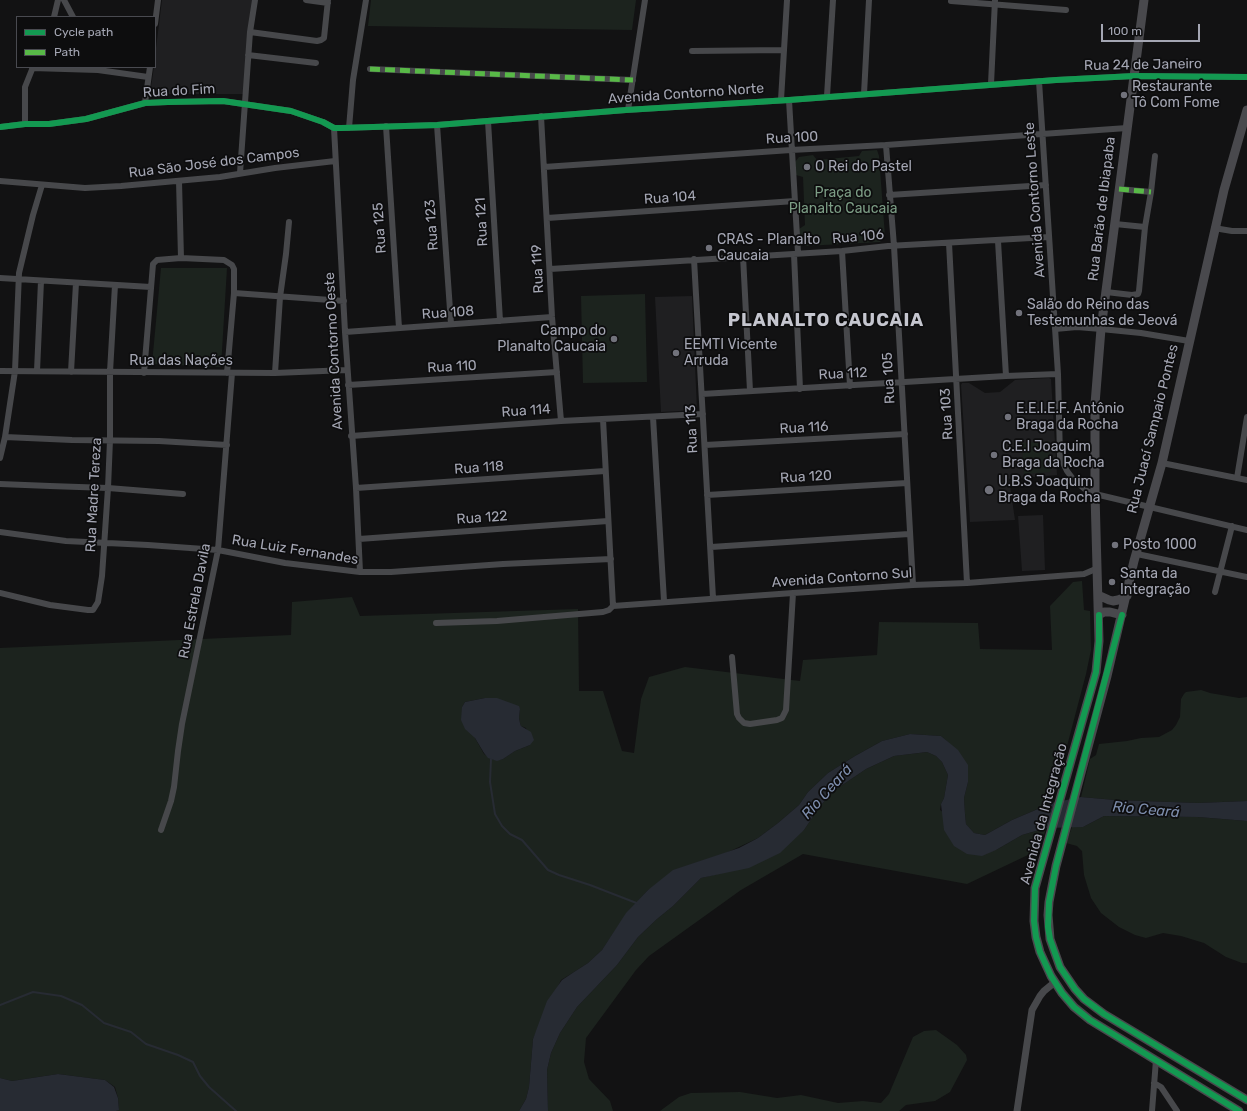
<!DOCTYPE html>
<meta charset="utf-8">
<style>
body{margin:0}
#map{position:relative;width:1247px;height:1111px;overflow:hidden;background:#121213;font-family:Rubik,sans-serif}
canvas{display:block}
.legend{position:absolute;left:16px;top:16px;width:140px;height:52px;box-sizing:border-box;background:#0d0d0e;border:1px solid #494a50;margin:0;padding:5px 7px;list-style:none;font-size:12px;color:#a4a6b3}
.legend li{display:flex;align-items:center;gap:8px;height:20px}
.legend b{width:20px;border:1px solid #494a50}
.scale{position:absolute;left:1101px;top:24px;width:99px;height:18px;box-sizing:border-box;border:2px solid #a4a6b3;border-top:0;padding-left:5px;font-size:12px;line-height:14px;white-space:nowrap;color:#a4a6b3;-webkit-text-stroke:3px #0d0d0e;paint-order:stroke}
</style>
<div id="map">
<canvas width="1247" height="1111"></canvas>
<ul class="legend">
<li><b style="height:5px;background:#139951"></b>Cycle path</li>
<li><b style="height:5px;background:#58b947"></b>Path</li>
</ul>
<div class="scale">100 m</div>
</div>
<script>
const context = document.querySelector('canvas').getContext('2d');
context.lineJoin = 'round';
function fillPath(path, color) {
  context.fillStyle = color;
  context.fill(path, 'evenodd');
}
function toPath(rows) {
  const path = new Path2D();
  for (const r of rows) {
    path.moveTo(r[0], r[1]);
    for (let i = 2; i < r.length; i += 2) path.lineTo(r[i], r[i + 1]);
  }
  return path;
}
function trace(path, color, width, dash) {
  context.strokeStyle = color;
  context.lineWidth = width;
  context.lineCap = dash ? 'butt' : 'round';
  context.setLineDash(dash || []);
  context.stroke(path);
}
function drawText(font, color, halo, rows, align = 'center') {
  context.font = font + ' Rubik,sans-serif';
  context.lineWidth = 3.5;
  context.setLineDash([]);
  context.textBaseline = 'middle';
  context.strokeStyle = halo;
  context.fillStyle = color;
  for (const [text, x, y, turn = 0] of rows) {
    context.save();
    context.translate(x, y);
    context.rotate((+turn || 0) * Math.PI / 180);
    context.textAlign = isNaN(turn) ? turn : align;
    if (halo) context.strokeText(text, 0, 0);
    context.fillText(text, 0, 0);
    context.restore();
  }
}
fillPath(toPath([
 [162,0,253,0,243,94,150,94,154,67,155,67,155,56],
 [692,296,697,410,661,412,655,297],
 [1049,378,1051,379,1057,475,1009,479,1015,520,970,522,961,385,962,383,969,383,985,393,1000,392,1015,380],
 [1043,515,1045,570,1022,571,1018,516]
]), '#1f1f21');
fillPath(toPath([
 [371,0,636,0,632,30,368,26],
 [877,150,879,156,885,236,880,242,805,246,800,242,799,229,805,225,803,177,796,175,795,162,799,157,813,155,817,160,859,156,862,151],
 [161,268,227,268,221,367,152,364],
 [645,294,647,382,583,383,581,296],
 [1049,441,1051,472,1024,474,1022,443],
 [1082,581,1084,610,1090,611,1091,650,1086,674,1052,803,1012,820,985,835,974,833,966,824,965,814,964,798,968,782,948,742,941,736,910,734,882,741,855,756,828,773,808,792,799,805,778,823,758,838,648,890,627,913,602,950,588,963,574,972,561,980,533,1039,529,1087,526,1099,519,1111,116,1111,119,1109,118,1098,115,1087,105,1080,58,1074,12,1081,0,1078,0,648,291,635,292,602,352,597,360,616,578,609,579,691,603,691,622,751,634,753,641,699,649,677,685,667,800,681,803,660,877,655,879,622,978,623,980,649,1052,650,1050,606,1073,582],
 [485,698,520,709,519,718,520,723,521,726,526,728,530,745,515,751,503,759,494,760,484,754,475,738,462,707,465,702],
 [1201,690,1210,693,1239,698,1247,697,1247,801,1198,803,1115,800,1081,797,1090,759,1096,755,1099,744,1127,741,1141,738,1159,737,1172,730,1176,725,1180,717,1181,699,1184,694,1186,692],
 [927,752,936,756,942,762,948,775,944,798,941,804,940,810,996,850,1022,835,1046,828,1040,848,1030,854,967,884,803,854,741,890,649,956,636,970,586,1038,584,1062,589,1079,610,1101,613,1111,548,1111,547,1070,551,1053,560,1033,577,1007,617,965,638,937,657,919,673,906,701,878,721,873,804,830,820,806,835,790,866,769,894,756],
 [1104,816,1198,817,1247,821,1247,963,1242,963,1226,957,1204,943,1181,936,1163,933,1146,938,1135,935,1119,927,1101,913,1091,898,1084,875,1082,851,1077,846,1066,843,1072,827,1083,827],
 [936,1030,957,1045,966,1055,967,1060,950,1092,935,1101,906,1105,899,1111,660,1111,679,1097,691,1093,740,1092,777,1098,801,1095,838,1103,863,1101,881,1103,889,1094,913,1037,924,1031]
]), '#1c231e');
fillPath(toPath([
 [485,698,497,698,519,706,520,709,519,718,520,723,521,726,531,732,534,740,530,745,515,751,503,759,497,761,488,758,484,753,475,738,465,729,461,720,462,707,465,702],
 [910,734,941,736,958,750,968,765,968,782,964,798,965,814,966,824,974,833,985,835,1012,820,1052,803,1081,797,1115,800,1198,803,1247,801,1247,821,1198,817,1104,816,1083,827,1046,828,1022,835,996,850,982,856,967,854,954,846,944,830,941,804,944,798,948,775,942,762,936,756,927,752,894,756,866,769,835,790,820,806,804,830,780,853,749,868,701,878,673,906,657,919,638,937,617,965,577,1007,560,1033,551,1053,547,1070,548,1111,519,1111,526,1099,529,1087,533,1039,547,1001,562,980,574,972,588,963,602,950,626,913,648,890,673,870,739,848,758,838,778,823,799,805,808,792,828,773,855,756,882,741],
 [58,1074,105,1080,114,1087,118,1098,119,1110,116,1111,0,1111,0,1078,12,1081]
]), '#272b33');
trace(toPath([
 [491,759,490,782,495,814,502,826,510,834,522,840,548,870,559,875,590,885,639,904],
 [0,1005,33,992,61,996,82,1005,104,1023,131,1032,146,1044,178,1055,193,1062,200,1076,209,1087,236,1111]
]), '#272b33', 2);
trace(toPath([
 [64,0,73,17],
 [306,0,328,3],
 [951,1,1066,10],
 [54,17,58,0],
 [155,24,158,0],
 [250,32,255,0],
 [692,51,784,50],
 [248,55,316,63],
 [32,68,98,70,148,77],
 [370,69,633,80],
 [1039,81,1058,374,1060,457,1067,471,1073,479,1087,491,1095,494,1247,530],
 [991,84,995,0],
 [864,94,869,0],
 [827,96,833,0],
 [781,100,787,0],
 [789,100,798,253],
 [145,103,150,67],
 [628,110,645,0],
 [541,116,552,317,561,421],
 [488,121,500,321],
 [25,124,25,87,33,67],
 [437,125,451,324],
 [386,126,399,328],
 [0,127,25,124,49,124,86,119,145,103,168,102,223,101,291,111,323,122,334,128,341,128,437,125,626,110,789,100,1056,80,1134,76,1247,77],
 [334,128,345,332,356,488,360,572],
 [349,128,353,80,366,0],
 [886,145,894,246,913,585],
 [544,167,791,150,886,145,1127,128],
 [240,173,250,32,317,41,321,40,324,38,328,0],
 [0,181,85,188,121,186,220,177,275,168,335,161],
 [179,181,181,258],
 [1119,189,1151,192],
 [889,195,1046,185],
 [547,218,795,201],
 [1115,224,1145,227],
 [1214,228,1232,231,1247,231],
 [998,241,1006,376],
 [949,243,967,583],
 [842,251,850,386],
 [794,254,800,389],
 [743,256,750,391],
 [694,259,713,598],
 [550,269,842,251,888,246,1049,237],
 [0,278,151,287],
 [1106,292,1132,295,1138,294,1139,291,1145,227,1151,192,1155,156],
 [234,293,344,301],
 [1055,329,1077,327,1101,329,1141,333,1189,341],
 [345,332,552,317],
 [0,371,275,373,347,370],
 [37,371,41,281],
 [71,372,76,283],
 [144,373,153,264,157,260,181,258,224,260,232,265,234,269,234,293,227,373],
 [275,373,280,297,286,254,289,222],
 [348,385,557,372],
 [702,394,1006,376,1058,374],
 [653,417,664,601],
 [603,419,613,606],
 [351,436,561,421,703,414],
 [5,437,72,440,159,441,227,445],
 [705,445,905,434],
 [0,458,5,437,15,371,19,273,33,215,42,185],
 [1162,463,1247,480],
 [1237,478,1247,417],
 [0,484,50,486,108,488,183,494],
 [356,488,605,471],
 [707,495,907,483],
 [0,532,66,541,148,545,218,550,285,563,360,572,391,572,503,564,611,559],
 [359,539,608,521],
 [711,547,909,534],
 [1137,554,1247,577],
 [1215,592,1232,526],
 [0,593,50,605,88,610,93,610,98,602,102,576,108,488,110,440,110,372,115,285],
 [613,606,793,593,913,585,967,583,1084,574,1098,568],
 [436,623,497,621,603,612,609,610,613,606],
 [732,657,737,714,739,718,744,723,750,724,777,720,782,718,786,710,793,593],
 [161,830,171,801,174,787,178,751,182,724,218,550,232,373],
 [1154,1083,1161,1087,1177,1111],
 [1152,1111,1156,1060]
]), '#47484b', 6);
trace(toPath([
 [1017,1111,1032,1010,1040,996,1044,991,1055,982]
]), '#47484b', 7);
trace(toPath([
 [1144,0,1101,329,1095,404,1095,494,1099,641,1096,672,1035,888,1034,921,1036,937,1040,952,1051,976,1062,993,1074,1007,1090,1020,1239,1111],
 [1247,110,1224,190,1162,463,1134,561,1107,676,1056,866,1049,902,1048,915,1050,939,1060,967,1075,989,1084,999,1104,1014,1247,1100],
 [1098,595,1109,600,1113,601,1118,600,1127,596],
 [1099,615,1104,612,1110,612,1122,615]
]), '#49494d', 9);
trace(toPath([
 [370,69,633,80],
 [1119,189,1151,192]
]), '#58b947', 5, [10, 5]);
trace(toPath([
 [0,127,25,124,49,124,86,119,145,103,168,102,223,101,291,111,323,122,334,128,341,128,437,125,626,110,789,100,1056,80,1134,76,1247,77],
 [1099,615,1099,641,1096,672,1035,888,1034,921,1036,937,1040,952,1051,976,1062,993,1074,1007,1090,1020,1239,1111],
 [1122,615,1056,866,1049,902,1048,927,1050,939,1060,967,1075,989,1084,999,1104,1014,1247,1100]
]), '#139951', 6);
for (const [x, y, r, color] of [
 [1124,95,4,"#71727b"],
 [807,167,4,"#71727b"],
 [709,248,4,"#71727b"],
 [1019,313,4,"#71727b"],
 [614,339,4,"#71727b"],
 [676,353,4,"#71727b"],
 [1008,417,4,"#71727b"],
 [994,455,4,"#71727b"],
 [989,490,5,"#71727b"],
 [1115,545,4,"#71727b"],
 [1112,582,4,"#71727b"]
]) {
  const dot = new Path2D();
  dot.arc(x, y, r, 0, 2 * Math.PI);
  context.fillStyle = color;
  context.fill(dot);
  trace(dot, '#0d0d0e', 1.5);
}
drawText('14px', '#a4a6b3', '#0d0d0e', [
 ["Rua 24 de Janeiro",1143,65,-1],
 ["Rua do Fim",179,91,-3],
 ["Avenida Contorno Norte",686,94,-4],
 ["Rua 100",792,138,-3],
 ["Rua São José dos Campos",214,163,-7],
 ["Rua 104",670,198,-4],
 ["Avenida Contorno Leste",1035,200,-94],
 ["Rua Barão de Ibiapaba",1102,209,-83],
 ["Rua 121",482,222,-93],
 ["Rua 123",432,225,-94],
 ["Rua 125",380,228,-94],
 ["Rua 106",858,237,-5],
 ["Rua 119",538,269,-93],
 ["Rua 108",448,313,-4],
 ["Avenida Contorno Oeste",334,351,-93],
 ["Rua das Nações",181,361],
 ["Rua 110",452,367,-3],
 ["Rua 112",843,374,-3],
 ["Rua 105",889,378,-93],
 ["Rua 114",526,411,-4],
 ["Rua 103",947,414,-93],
 ["Rua 116",804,428,-3],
 ["Rua 113",692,429,-93],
 ["Rua Juací Sampaio Pontes",1153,429,-76],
 ["Rua 118",479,468,-4],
 ["Rua 120",806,477,-3],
 ["Rua Madre Tereza",94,495,-87],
 ["Rua 122",482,518,-4],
 ["Rua Luiz Fernandes",295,550,9],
 ["Avenida Contorno Sul",842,578,-4],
 ["Rua Estrela Davila",195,601,-79],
 ["Avenida da Integração",1044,814,-75]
]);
drawText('14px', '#a4a6b3', '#0d0d0e', [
 ["Restaurante",1132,87],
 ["Tô Com Fome",1132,103],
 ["O Rei do Pastel",815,167],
 ["CRAS - Planalto",717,240],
 ["Caucaia",717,256],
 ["Salão do Reino das",1027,305],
 ["Testemunhas de Jeová",1027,321],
 ["Campo do",606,331,"right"],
 ["Planalto Caucaia",606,347,"right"],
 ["EEMTI Vicente",684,345],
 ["Arruda",684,361],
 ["E.E.I.E.F. Antônio",1016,409],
 ["Braga da Rocha",1016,425],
 ["C.E.I Joaquim",1002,447],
 ["Braga da Rocha",1002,463],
 ["U.B.S Joaquim",998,482],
 ["Braga da Rocha",998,498],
 ["Posto 1000",1123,545],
 ["Santa da",1120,574],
 ["Integração",1120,590]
], 'left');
drawText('14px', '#7c9d85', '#0d0d0e', [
 ["Praça do",843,193],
 ["Planalto Caucaia",843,209]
]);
drawText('italic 15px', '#7d8dac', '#0d0d0e', [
 ["Rio Ceará",827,792,-48],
 ["Rio Ceará",1146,810,5]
]);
context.letterSpacing = '1px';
drawText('bold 18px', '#c5c6cf', '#0d0d0e', [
 ["PLANALTO CAUCAIA",826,321]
]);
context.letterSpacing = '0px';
</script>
